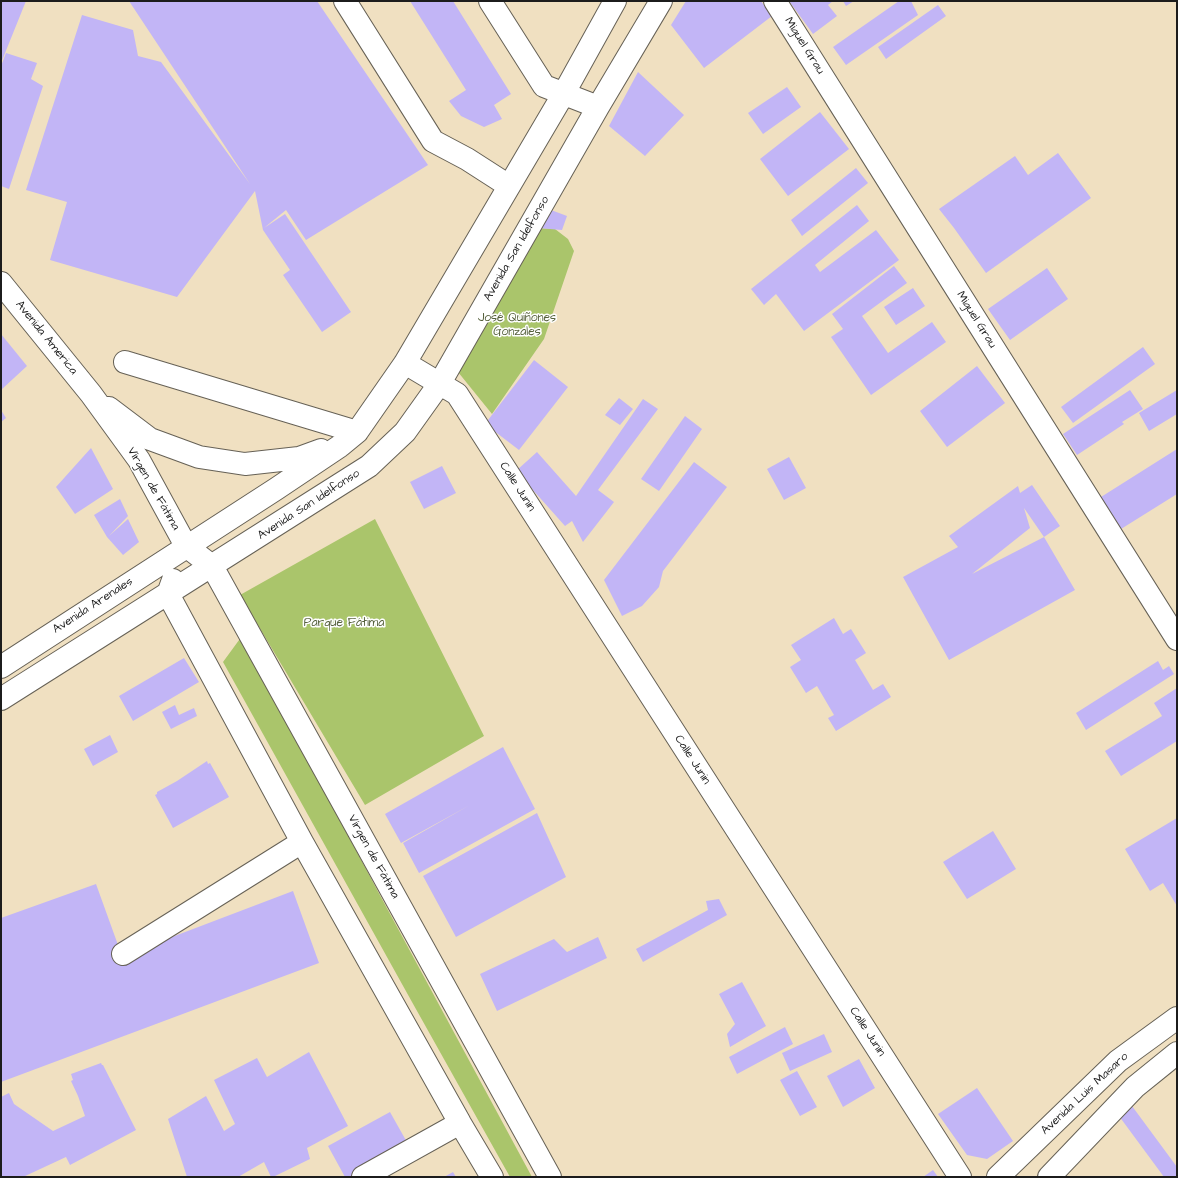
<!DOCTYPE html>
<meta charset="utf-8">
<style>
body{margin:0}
#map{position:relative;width:1178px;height:1178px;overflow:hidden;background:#f0e0c1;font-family:"Architects Daughter",sans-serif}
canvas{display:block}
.frame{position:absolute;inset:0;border:2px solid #1c1c1c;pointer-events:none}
</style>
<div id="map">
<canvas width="1178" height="1178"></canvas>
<div class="frame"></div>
</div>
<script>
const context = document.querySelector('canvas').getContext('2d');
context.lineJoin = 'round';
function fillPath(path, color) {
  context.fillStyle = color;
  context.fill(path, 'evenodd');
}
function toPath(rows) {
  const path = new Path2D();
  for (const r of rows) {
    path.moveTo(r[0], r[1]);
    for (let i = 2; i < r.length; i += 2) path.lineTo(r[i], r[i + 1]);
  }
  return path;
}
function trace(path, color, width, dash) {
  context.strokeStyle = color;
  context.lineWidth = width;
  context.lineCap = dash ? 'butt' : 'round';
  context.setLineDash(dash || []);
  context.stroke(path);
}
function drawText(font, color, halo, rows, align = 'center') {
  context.font = font + ' "Architects Daughter",sans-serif';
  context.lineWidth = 3;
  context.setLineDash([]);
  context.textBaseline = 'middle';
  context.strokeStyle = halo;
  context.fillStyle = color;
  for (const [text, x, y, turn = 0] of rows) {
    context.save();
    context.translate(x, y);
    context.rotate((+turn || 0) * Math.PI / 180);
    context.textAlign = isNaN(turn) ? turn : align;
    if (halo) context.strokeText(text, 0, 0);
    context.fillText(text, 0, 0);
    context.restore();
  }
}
fillPath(toPath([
 [538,228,555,229,568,239,574,251,544,339,492,414,458,372],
 [375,519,484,736,365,805,240,595],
 [242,636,382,899,532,1177,510,1177,412,1002,223,662]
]), '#aac56b');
fillPath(toPath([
 [1,1,26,1,1,63],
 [129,1,317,1,428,165,306,240,286,210,264,228,285,214,351,312,322,332,283,275,290,270,263,230,255,191,177,297,50,260,67,202,26,190,82,15,133,30,138,56,161,62,250,184],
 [410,1,453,1,511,94,494,105,502,119,484,127,461,116,449,101,466,90],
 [686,1,761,1,772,16,704,68,671,25],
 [789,1,833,1,828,5,837,16,813,34],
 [843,1,854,1,846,6],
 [899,1,911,1,918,15,846,65,833,47],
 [938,5,946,16,886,59,878,47],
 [6,53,37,63,31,79,43,86,9,189,1,186,1,66],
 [638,72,684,115,645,156,609,126],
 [787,87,801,107,763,134,748,113],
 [820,112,849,149,788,196,760,159],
 [1058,153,1091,198,986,273,954,228,939,209,1015,156,1028,175],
 [856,168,868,183,802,236,791,220],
 [857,205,869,221,815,265,820,272,876,230,899,260,804,331,776,294,764,305,751,289],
 [551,210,567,216,562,230,538,228],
 [894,266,907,283,862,316,888,353,932,322,946,342,871,395,831,337,843,329,832,314],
 [1047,268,1068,299,1010,340,988,309],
 [913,288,925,306,896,325,884,307],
 [1,334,27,366,1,390],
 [1143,347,1155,364,1073,423,1061,407],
 [534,360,568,387,519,450,485,424],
 [977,366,1005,403,947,447,920,411],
 [1130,390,1143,409,1122,422,1124,424,1077,455,1063,434],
 [1177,390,1177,414,1149,431,1139,413],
 [619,398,633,409,620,425,605,415],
 [643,399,658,409,598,490,614,502,583,542,572,521,565,526,516,471,537,452,576,496],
 [1,410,6,418,1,422],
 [685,416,702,429,659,491,641,479],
 [91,448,113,489,75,514,56,487],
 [1177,449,1177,494,1121,529,1101,497],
 [789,457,806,488,784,500,767,469],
 [694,462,727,487,663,571,659,587,642,606,622,616,604,580],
 [442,466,456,493,424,509,410,482],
 [1032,485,1060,526,1044,537,1024,508,1030,528,972,574,1044,537,1075,590,949,660,903,577,958,547,949,536,1018,486,1020,493],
 [120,499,128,516,109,536,128,519,139,542,123,555,107,537,94,515],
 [834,618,843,634,851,629,866,653,855,660,873,690,883,684,891,697,836,731,828,718,834,715,817,686,806,693,790,667,801,660,791,645],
 [184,658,199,682,133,721,119,696],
 [1158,661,1163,670,1169,666,1174,674,1086,730,1076,713],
 [1177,688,1177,741,1121,776,1105,751,1162,716,1154,703],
 [175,705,179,715,194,708,197,716,171,729,162,712],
 [110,735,118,752,93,766,84,749],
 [503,747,535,809,419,873,403,843,470,805,401,843,385,814],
 [207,761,208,764,210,763,229,797,173,828,155,795,157,794,157,792,177,781],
 [537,813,566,877,456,937,423,876],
 [1177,818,1177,906,1163,883,1150,891,1125,849],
 [993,831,1016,869,967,899,943,862],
 [96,884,122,956,293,891,319,963,1,1082,1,918],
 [719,899,727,915,643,962,636,949,708,910,706,901],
 [598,937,607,958,497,1011,480,974,554,939,567,952],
 [742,982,766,1026,730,1047,727,1034,735,1024,719,994],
 [785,1027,793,1044,737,1074,729,1057],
 [824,1034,832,1052,790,1071,782,1053],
 [309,1052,348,1126,307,1148,310,1159,273,1177,271,1177,264,1162,238,1177,187,1177,168,1119,206,1096,224,1131,235,1124,214,1080,257,1058,267,1077],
 [859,1059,875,1088,843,1107,827,1076],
 [101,1063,102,1065,103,1065,136,1130,70,1165,66,1157,23,1177,1,1177,1,1097,9,1093,14,1104,53,1131,85,1116,78,1096,71,1081,73,1080,71,1074],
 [797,1071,817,1107,800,1116,780,1080],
 [977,1088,1013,1141,987,1159,967,1155,938,1114],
 [1132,1106,1177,1167,1177,1177,1164,1177,1119,1116],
 [390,1112,408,1144,349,1177,345,1177,328,1146],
 [933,1170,938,1177,923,1177],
 [453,1172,456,1177,444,1177]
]), '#c2b5f6');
const minor = toPath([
 [345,1,433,141,467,159,509,186],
 [490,1,544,86,598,107],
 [1,283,91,394,139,460,186,546,212,566,550,1177],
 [125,362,357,432],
 [405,363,457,394,960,1177],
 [109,408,150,439,199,457,245,464,299,458,321,450],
 [173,580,168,594,302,842,460,1123,492,1177],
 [1,667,276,489,340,446,357,432,405,363,564,93,615,1],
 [1,699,369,466,405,432,440,383,598,107,661,1],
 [123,954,302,842],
 [363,1177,460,1123]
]);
const major = toPath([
 [775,1,1177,639],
 [998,1177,1118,1061,1177,1018],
 [1049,1177,1135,1087,1177,1053]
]);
trace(minor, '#666156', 24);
trace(major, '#666156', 24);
trace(minor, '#fff', 22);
trace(major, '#fff', 22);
drawText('12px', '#1c1c1c', '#fff', [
 ["Miguel Grau",804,46,58],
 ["Avenida San Idelfonso",517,249,-60],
 ["Miguel Grau",976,320,58],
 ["Avenida America",46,338,51],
 ["Calle Junin",517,487,57],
 ["Vírgen de Fátima",153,489,60],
 ["Avenida San Idelfonso",309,505,-33],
 ["Avenida Arenales",93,606,-33],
 ["Calle Junin",692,760,57],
 ["Vírgen de Fátima",373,857,61],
 ["Calle Junin",867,1032,57],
 ["Avenida Luis Masaro",1085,1094,-43]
]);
drawText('12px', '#55603c', '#fff', [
 ["José Quiñones",517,318],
 ["Gonzales",517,332],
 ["Parque Fátima",344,623]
]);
</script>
